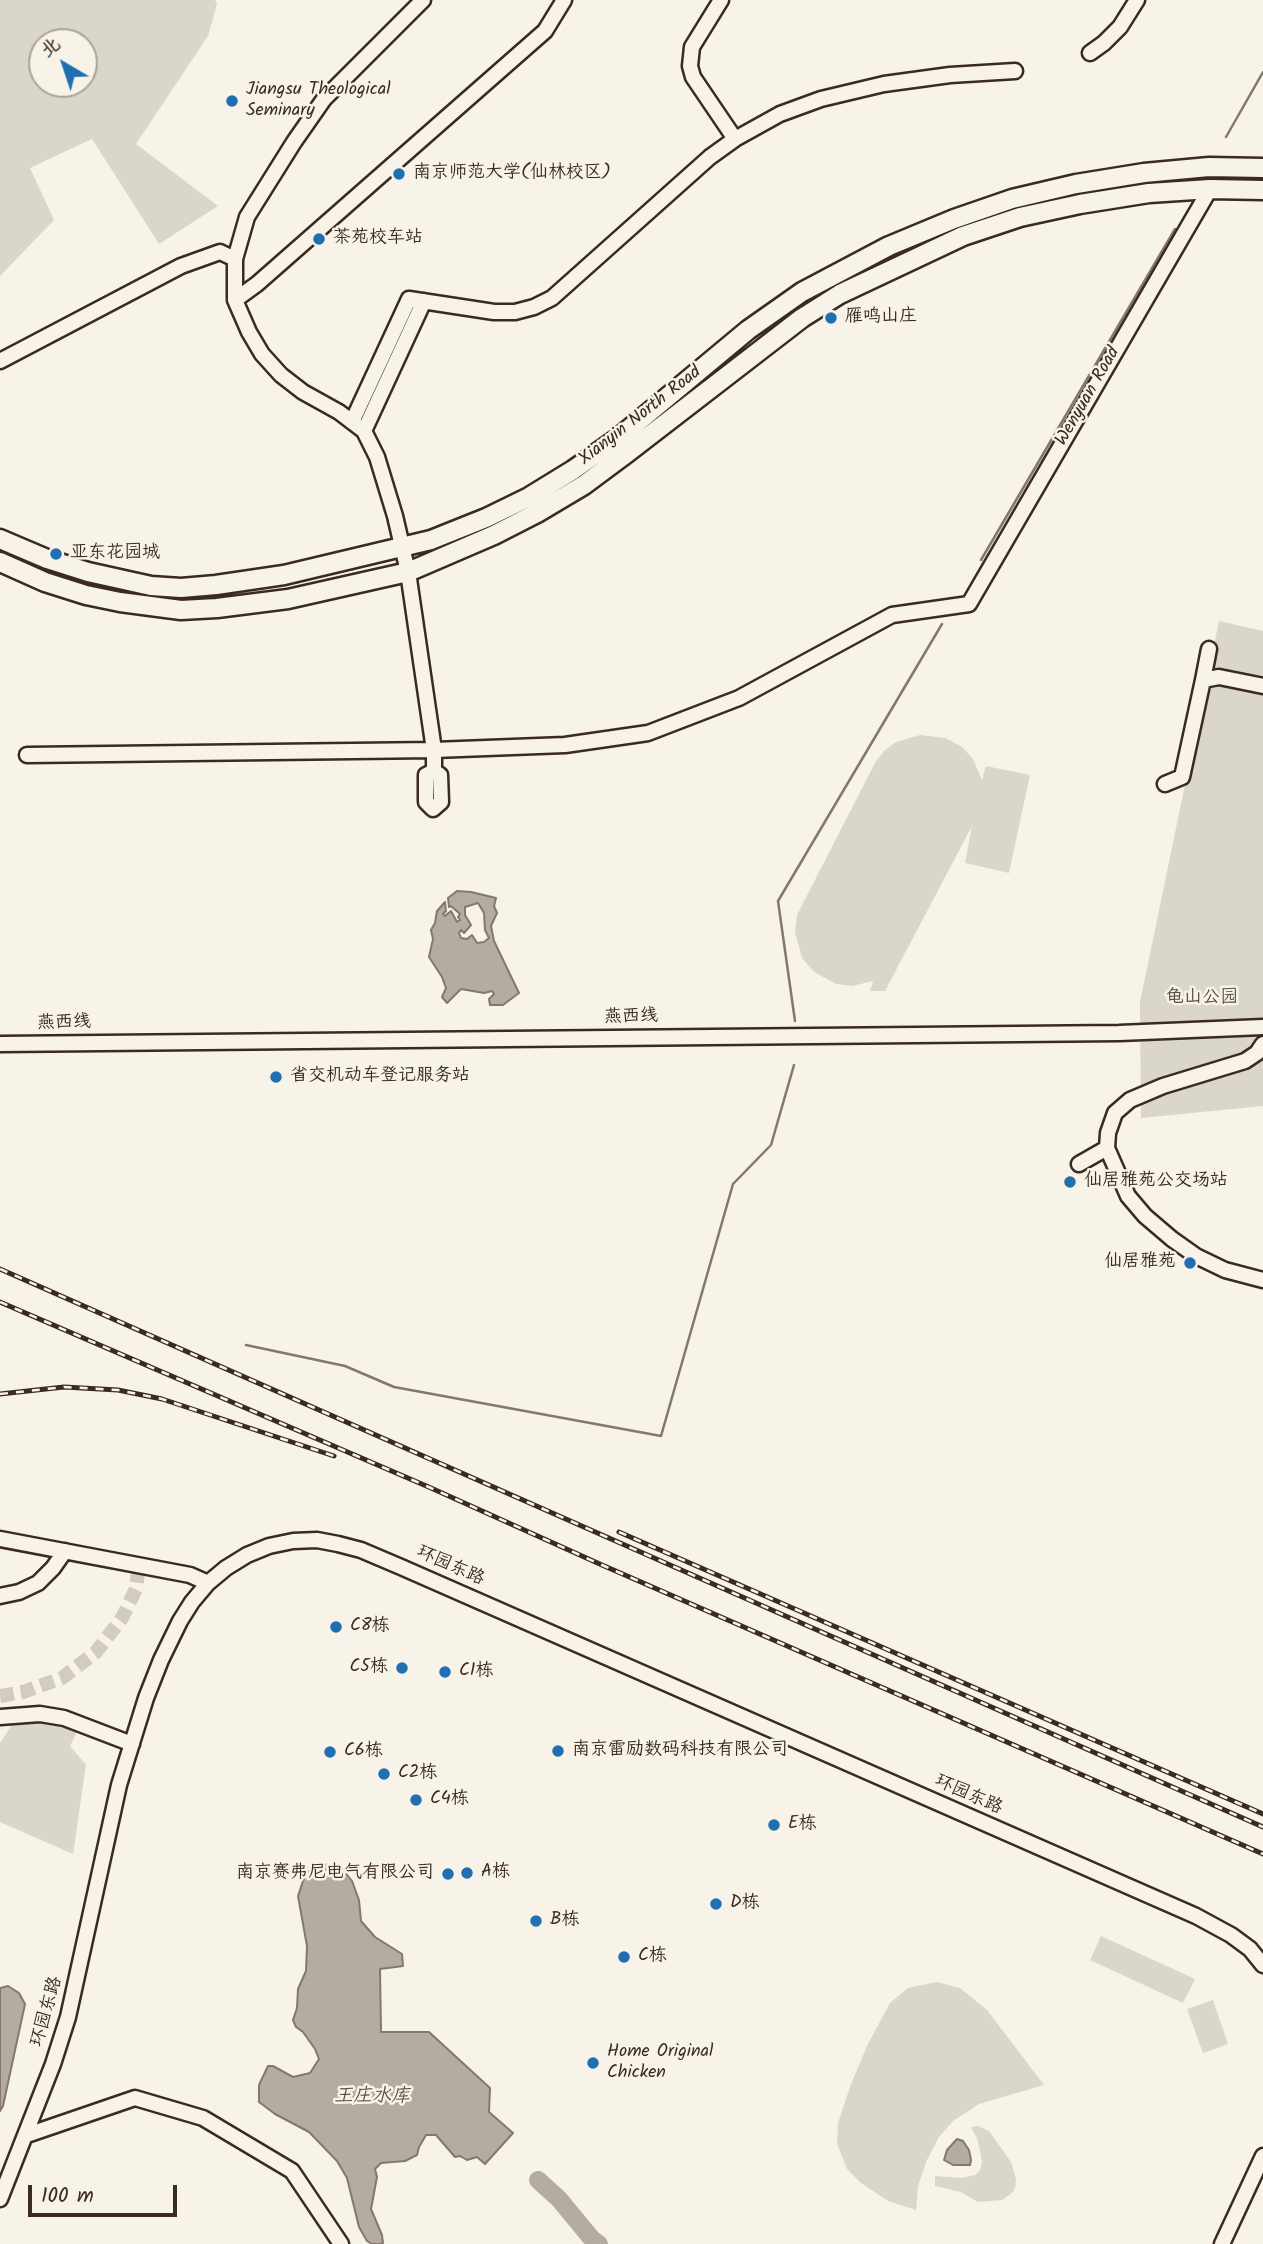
<!DOCTYPE html>
<meta charset="utf-8">
<style>
body{margin:0}
#map{position:relative;width:1263px;height:2244px;overflow:hidden;background:#f7f3e8;font-family:Kalam,"LXGW WenKai TC",sans-serif}
canvas{display:block}
.north{position:absolute;left:28px;top:28px;width:70px;height:70px;box-sizing:border-box;background:#f7f3e8;border:2px solid #aca397;border-radius:50%;rotate:321deg;font-size:19px;font-weight:700;line-height:28px;text-align:center;color:#3b2a1e}
.north::after{content:'';display:block;margin:auto;width:24px;height:32px;background:#1f6fb2;clip-path:polygon(50% 0,100% 100%,50% 72%,0 100%)}
.scale{position:absolute;left:28px;top:2185px;width:149px;height:32px;box-sizing:border-box;border:4px solid #3b2a1e;border-top:0;padding-left:9px;font-size:21px;line-height:24px;white-space:nowrap;color:#3b2a1e;-webkit-text-stroke:5px #f7f3e8;paint-order:stroke}
</style>
<div id="map">
<canvas width="1263" height="2244"></canvas>
<div class="north">北</div>
<div class="scale">100 m</div>
</div>
<script>
const context = document.querySelector('canvas').getContext('2d');
context.lineJoin = 'round';
function fillPath(path, color) {
  context.fillStyle = color;
  context.fill(path, 'evenodd');
}
function toPath(rows) {
  const path = new Path2D();
  for (const r of rows) {
    path.moveTo(r[0], r[1]);
    for (let i = 2; i < r.length; i += 2) path.lineTo(r[i], r[i + 1]);
  }
  return path;
}
function trace(path, color, width, dash) {
  context.strokeStyle = color;
  context.lineWidth = width;
  context.lineCap = dash ? 'butt' : 'round';
  context.setLineDash(dash || []);
  context.stroke(path);
}
function drawText(font, color, halo, rows, align = 'center') {
  context.font = font + ' Kalam,"LXGW WenKai TC",sans-serif';
  context.lineWidth = 5;
  context.setLineDash([]);
  context.textBaseline = 'middle';
  context.strokeStyle = halo;
  context.fillStyle = color;
  for (const [text, x, y, turn = 0] of rows) {
    context.save();
    context.translate(x, y);
    context.rotate((+turn || 0) * Math.PI / 180);
    context.textAlign = isNaN(turn) ? turn : align;
    if (halo) context.strokeText(text, 0, 0);
    context.fillText(text, 0, 0);
    context.restore();
  }
}
fillPath(toPath([
 [0,0,215,0,217,4,208,36,136,144,218,206,159,244,92,139,30,168,54,220,0,276],
 [84,42,84,84,42,84,42,42],
 [1219,621,1263,631,1263,1106,1141,1118,1140,1002],
 [920,735,945,738,961,746,973,759,982,780,986,766,1030,775,1009,873,965,863,972,826,885,991,870,991,873,981,852,986,836,984,814,972,802,958,795,932,797,915,876,761,885,750,896,742],
 [48,1721,78,1730,70,1746,86,1765,73,1854,0,1822,0,1743,13,1723],
 [1101,1936,1195,1979,1183,2003,1090,1960],
 [937,1982,960,1988,987,2010,1044,2085,979,2104,953,2121,939,2137,927,2160,918,2186,916,2210,888,2201,861,2183,847,2169,837,2144,838,2123,851,2084,867,2046,890,2003,908,1988],
 [1213,2000,1228,2044,1203,2053,1187,2009],
 [978,2126,989,2131,1011,2162,1016,2179,1015,2188,1013,2192,1002,2200,978,2202,961,2192,935,2186,935,2176,960,2178,975,2175,980,2170,982,2163,980,2150,977,2138,971,2127]
]), '#dbd6cb');
const water = toPath([
 [457,891,471,892,496,898,494,906,497,913,491,926,494,941,519,993,503,1005,490,1005,489,999,494,994,492,991,484,993,461,989,447,1003,442,997,446,988,442,977,429,957,433,939,431,930,435,923,437,911,445,902,446,911,443,914,445,916,451,911,457,922,460,920,458,917,460,914,451,906,449,907,448,898,457,891],
 [478,903,484,913,485,930,489,938,484,942,477,943,472,935,467,939,461,938,459,933,461,930,464,933,471,925,465,915,465,907,478,903],
 [317,1864,340,1866,352,1881,359,1900,361,1921,375,1937,402,1954,403,1966,380,1969,381,2032,429,2032,490,2088,489,2112,513,2133,485,2164,477,2157,467,2160,460,2156,455,2157,436,2135,426,2135,419,2147,417,2155,405,2161,381,2163,375,2169,377,2177,371,2209,382,2235,383,2243,381,2244,372,2244,367,2241,359,2227,347,2178,337,2161,309,2132,275,2114,259,2102,259,2085,268,2066,273,2066,293,2077,310,2073,319,2059,315,2049,303,2032,296,2027,293,2020,297,2008,298,1989,306,1971,307,1946,298,1896,305,1875,317,1864],
 [8,1986,19,1993,25,2004,3,2106,0,2111,0,1988,8,1986],
 [957,2139,963,2141,969,2150,971,2160,970,2165,953,2165,944,2160,947,2150,957,2139]
]);
fillPath(water, '#b4aca0');
trace(water, '#84786c', 2);
trace(toPath([
 [1226,137,1263,72],
 [981,560,1175,229],
 [795,1021,778,901,942,624],
 [246,1345,345,1366,394,1387,661,1436,733,1184,771,1145,794,1065]
]), '#84786c', 2.5);
trace(toPath([
 [538,2180,559,2199,592,2239,599,2244]
]), '#b4aca0', 18);
trace(toPath([
 [0,1696,23,1692,62,1678,96,1652,122,1618,136,1589,139,1565]
]), '#d1cbc0', 14, [14, 7]);
const minor = toPath([
 [423,0,324,99,294,142,247,217,235,259,235,300,249,332,262,354,281,375,303,392,339,412,364,431,377,457,395,516,408,572,434,750,565,745,648,733,739,698,892,615,969,604,1210,189],
 [721,0,692,47,690,66,693,77,735,139],
 [1090,53,1104,43,1120,27,1137,0],
 [235,300,257,284,545,31,564,0],
 [0,361,181,266,220,252,235,259],
 [352,422,409,299,494,312,515,312,534,307,552,298,710,157,735,139,780,114,821,99,884,84,950,75,1015,71],
 [364,431,424,301],
 [1203,680,1209,649],
 [27,755,434,750,434,771,426,775,426,802,433,809,441,802,440,775,434,771],
 [1165,784,1182,777,1203,680,1219,677,1263,686],
 [0,1044,1119,1033,1263,1027],
 [1263,1044,1257,1053,1245,1061,1163,1086,1130,1100,1115,1113,1108,1133,1107,1148,1128,1196,1145,1216,1172,1239,1196,1256,1225,1270,1263,1280],
 [1079,1164,1107,1148],
 [0,1539,190,1575,208,1583],
 [0,1596,19,1592,38,1583,53,1568,65,1551],
 [0,1717,40,1714,64,1718,132,1744],
 [27,2135,135,2098,203,2118,292,2171,341,2244],
 [0,2199,53,2064,68,2017,119,1785,146,1698,161,1660,180,1621,192,1602,208,1583,226,1568,247,1555,269,1546,293,1541,317,1540,338,1544,361,1550,401,1567,1196,1916,1231,1935,1250,1949,1263,1965],
 [1222,2244,1263,2156]
]);
const major = toPath([
 [0,539,47,559,88,572,151,586,181,588,216,585,284,575,431,540,486,518,529,497,573,470,617,439,748,330,802,292,889,246,954,219,1012,199,1076,184,1144,173,1209,167,1263,168],
 [0,562,45,582,86,595,120,602,181,610,217,608,288,599,408,572,494,535,537,513,584,485,627,453,802,318,840,294,963,236,1020,217,1080,204,1149,193,1210,189,1263,190]
]);
trace(minor, '#3b2a1e', 19);
trace(major, '#3b2a1e', 23);
trace(minor, '#f7f3e8', 14);
trace(major, '#f7f3e8', 18);
const rail = toPath([
 [0,1269,1263,1827],
 [0,1302,431,1488,602,1565,1263,1854],
 [0,1394,64,1387,118,1390,162,1399,334,1456],
 [619,1532,1263,1814]
]);
trace(rail, '#3b2a1e', 5);
trace(rail, '#f7f3e8', 2.5, [8]);
for (const [x, y, r, color] of [
 [232,101,7,"#1f6fb2"],
 [399,174,7,"#1f6fb2"],
 [319,239,7,"#1f6fb2"],
 [831,318,7,"#1f6fb2"],
 [56,554,7,"#1f6fb2"],
 [276,1077,7,"#1f6fb2"],
 [1070,1182,7,"#1f6fb2"],
 [1190,1263,7,"#1f6fb2"],
 [336,1627,7,"#1f6fb2"],
 [402,1668,7,"#1f6fb2"],
 [445,1672,7,"#1f6fb2"],
 [558,1751,7,"#1f6fb2"],
 [330,1752,7,"#1f6fb2"],
 [384,1774,7,"#1f6fb2"],
 [416,1800,7,"#1f6fb2"],
 [774,1825,7,"#1f6fb2"],
 [467,1873,7,"#1f6fb2"],
 [448,1874,7,"#1f6fb2"],
 [716,1904,7,"#1f6fb2"],
 [536,1921,7,"#1f6fb2"],
 [624,1957,7,"#1f6fb2"],
 [593,2063,7,"#1f6fb2"]
]) {
  const dot = new Path2D();
  dot.arc(x, y, r, 0, 2 * Math.PI);
  context.fillStyle = color;
  context.fill(dot);
  trace(dot, '#f7f3e8', 2.5);
}
drawText('18px', '#3b2a1e', '#f7f3e8', [
 ["Jiangsu Theological",246,91],
 ["Seminary",246,112],
 ["南京师范大学(仙林校区)",413,174],
 ["茶苑校车站",333,239],
 ["雁鸣山庄",845,318],
 ["亚东花园城",70,554],
 ["省交机动车登记服务站",290,1077],
 ["仙居雅苑公交场站",1084,1182],
 ["仙居雅苑",1176,1263,"right"],
 ["C8栋",350,1627],
 ["C5栋",388,1668,"right"],
 ["C1栋",459,1672],
 ["南京雷励数码科技有限公司",572,1751],
 ["C6栋",344,1752],
 ["C2栋",398,1774],
 ["C4栋",430,1800],
 ["E栋",788,1825],
 ["A栋",481,1873],
 ["南京赛弗尼电气有限公司",434,1874,"right"],
 ["D栋",730,1904],
 ["B栋",550,1921],
 ["C栋",638,1957],
 ["Home Original",607,2053],
 ["Chicken",607,2074]
], 'left');
drawText('18px', '#3b2a1e', '#f7f3e8', [
 ["Wenyuan Road",1089,397,-60],
 ["Xianyin North Road",641,417,-38],
 ["燕西线",631,1018,-1],
 ["燕西线",64,1024,-1],
 ["环园东路",450,1567,24],
 ["环园东路",968,1796,24],
 ["环园东路",48,2012,-74]
]);
drawText('18px', '#5b4c41', '#f7f3e8', [
 ["龟山公园",1202,999]
]);
drawText('italic 19px', '#5f5145', '#f7f3e8', [
 ["王庄水库",372,2098]
]);
</script>
